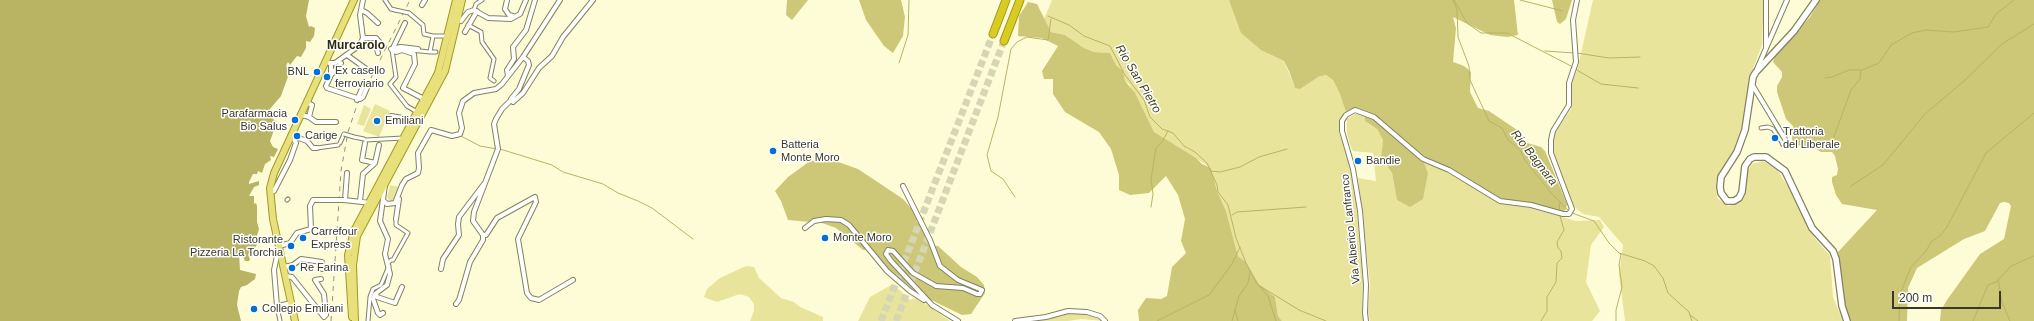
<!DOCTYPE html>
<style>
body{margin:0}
#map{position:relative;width:2034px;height:321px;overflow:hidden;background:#fefcd7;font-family:Arial,sans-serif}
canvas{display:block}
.scale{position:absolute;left:1892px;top:291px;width:109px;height:18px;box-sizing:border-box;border:2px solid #383729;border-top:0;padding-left:5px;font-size:12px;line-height:14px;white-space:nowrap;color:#383729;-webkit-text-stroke:3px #fff;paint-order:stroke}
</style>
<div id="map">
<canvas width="2034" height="321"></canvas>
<div class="scale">200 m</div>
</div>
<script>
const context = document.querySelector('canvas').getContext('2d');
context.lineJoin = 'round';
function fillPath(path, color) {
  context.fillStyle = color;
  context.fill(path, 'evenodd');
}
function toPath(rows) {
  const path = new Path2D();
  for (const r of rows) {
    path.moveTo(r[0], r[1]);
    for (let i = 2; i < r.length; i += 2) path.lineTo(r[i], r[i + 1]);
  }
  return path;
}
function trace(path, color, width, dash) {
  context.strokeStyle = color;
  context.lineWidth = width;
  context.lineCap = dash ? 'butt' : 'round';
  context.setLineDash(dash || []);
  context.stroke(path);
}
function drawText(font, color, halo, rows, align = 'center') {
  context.font = font + ' Arial,sans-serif';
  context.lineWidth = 3;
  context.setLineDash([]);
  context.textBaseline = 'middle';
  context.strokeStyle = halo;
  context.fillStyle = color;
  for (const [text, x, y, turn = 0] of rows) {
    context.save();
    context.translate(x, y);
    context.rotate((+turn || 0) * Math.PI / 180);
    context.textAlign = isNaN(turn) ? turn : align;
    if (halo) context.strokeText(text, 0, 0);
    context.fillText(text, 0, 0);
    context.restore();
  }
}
fillPath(toPath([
 [1052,0,1229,0,1269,54,1284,61,1295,88,1318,77,1326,75,1333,80,1343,100,1346,112,1339,122,1339,132,1350,165,1355,193,1363,281,1362,306,1364,321,1282,321,1278,316,1275,297,1259,284,1246,262,1238,256,1226,211,1217,191,1211,168,1154,132,1129,84,1125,81,1123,71,1116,65,1110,53,1094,52,1084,48,1065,35,1051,32,1044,19],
 [1593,0,1764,0,1762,45,1749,79,1744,121,1739,136,1732,156,1716,181,1717,198,1728,206,1739,203,1745,193,1747,172,1752,164,1763,161,1776,168,1790,190,1813,236,1830,256,1833,297,1843,321,1625,321,1619,275,1623,245,1599,217,1583,214,1573,206,1568,195,1553,153,1554,134,1571,109,1572,81,1577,71],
 [375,104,390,111,379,137,363,131],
 [364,105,371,109,364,126,357,124],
 [1355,114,1365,114,1365,121,1377,129,1383,140,1381,157,1392,173,1397,199,1428,173,1423,160,1448,173,1500,203,1530,208,1576,221,1600,220,1604,227,1591,245,1586,282,1600,311,1592,321,1370,321,1368,313,1370,284,1358,178,1376,181,1373,153,1353,151,1350,145,1347,133,1347,119],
 [390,185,399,187,395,199,392,202,387,198],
 [746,266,754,267,759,278,781,298,794,302,800,307,823,317,823,321,750,321,754,311,754,304,749,297,740,294,717,302,704,297,707,289,720,278],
 [893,284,910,300,917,298,950,321,858,321,870,297],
 [1068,312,1087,313,1104,321,1081,319,1068,321,1022,321]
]), '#e9e49b');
fillPath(toPath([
 [787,0,808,0,792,20,786,15],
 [859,0,901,0,905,17,903,36,893,53,884,46,866,20],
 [1229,0,1514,0,1518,35,1507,37,1490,35,1453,17,1456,28,1453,62,1464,66,1471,72,1470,92,1478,108,1489,111,1520,132,1527,143,1541,147,1545,151,1567,204,1566,210,1561,212,1533,204,1499,198,1447,167,1425,157,1375,115,1358,108,1346,112,1340,94,1333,80,1326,75,1318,77,1300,89,1295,88,1289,71,1284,61,1261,50,1241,33],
 [1552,0,1572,0,1566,19,1560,24,1557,22],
 [1820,0,2034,0,2034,321,1940,321,1941,310,1947,300,1980,254,2004,239,2011,206,2009,203,2004,202,2000,203,1985,231,1964,239,1917,268,1908,288,1907,321,1850,321,1842,296,1838,252,1877,210,1842,204,1836,195,1832,182,1832,177,1837,175,1838,169,1835,156,1832,152,1821,152,1813,147,1796,145,1792,140,1793,126,1786,119,1777,92,1777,86,1782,77,1782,72,1773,62,1775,56,1810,17],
 [1028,2,1037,4,1051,32,1065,35,1084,48,1094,52,1110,53,1116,65,1123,71,1125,81,1135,93,1154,132,1196,158,1202,164,1211,168,1217,191,1226,211,1238,256,1246,262,1259,284,1275,297,1278,316,1282,321,1139,321,1138,310,1146,298,1161,299,1167,296,1172,267,1186,253,1181,241,1185,219,1178,195,1166,176,1149,193,1130,195,1119,190,1119,175,1111,149,1099,132,1065,112,1053,94,1053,79,1044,79,1042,71,1058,46,1042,38,1018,36,1019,16],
 [1365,114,1373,117,1423,160,1428,173,1423,199,1410,207,1397,200,1392,173,1381,157,1383,140,1377,129,1365,121],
 [833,160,858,169,903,199,918,216,933,246,938,246,961,267,977,277,984,285,985,293,971,314,962,315,919,294,890,271,872,250,863,250,836,228,822,223,788,220,781,201,775,191,788,177,810,161]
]), '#cdc778');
fillPath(toPath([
 [0,0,309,0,306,16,309,27,311,26,315,28,314,36,310,42,306,41,306,48,301,57,297,56,290,65,288,62,286,66,290,71,281,96,270,109,269,113,270,116,273,116,273,119,277,122,270,141,273,147,278,149,274,157,270,156,271,160,265,164,262,173,258,171,257,174,253,174,249,182,249,184,259,181,259,185,254,187,249,196,254,196,254,204,256,203,257,206,257,222,259,229,255,242,257,244,253,252,248,254,250,259,249,261,245,261,241,252,240,251,239,253,240,270,256,274,255,279,247,285,241,287,239,291,237,305,241,321,0,321]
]), '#b9b364');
trace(toPath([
 [1453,0,1457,10,1458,37,1469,66,1470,80,1489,121,1502,128,1508,140,1521,151,1524,159,1552,194,1569,211],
 [1454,0,1467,23,1481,33,1507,33,1573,67],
 [1520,0,1563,11],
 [1048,16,1069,25,1084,36,1110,46,1125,75,1144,100,1150,117,1162,129,1173,133,1184,146,1195,152,1207,163,1217,185,1218,192,1228,205,1236,238,1246,263,1256,282,1268,296,1276,321],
 [1545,51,1574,53],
 [1577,53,1609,58,1640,57],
 [899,63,908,35,909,0],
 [1575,69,1601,84,1638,88],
 [1825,78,1832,77,1849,70,1862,70,1879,63,1891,45,1912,33,1926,30,1954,32,1988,27,1996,14,2014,0],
 [461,136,480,146,497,149],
 [1832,142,1851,90,1860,79,1861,71],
 [500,149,552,165,563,172,603,184,618,193,638,201,652,208,693,239],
 [1211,171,1220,172,1240,167,1259,157,1287,149],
 [1851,186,1883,165,1925,114,1964,81,2002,44,2034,24],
 [1015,197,1003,179,991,171,987,155,998,117,1011,49,1017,42,1027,37,1048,40,1051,19],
 [1151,207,1153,194,1151,179,1156,148,1162,142,1168,131],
 [1559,211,1560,202],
 [1572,213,1594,221,1609,243,1619,253,1645,261,1654,266,1663,278,1668,293,1689,312,1692,321],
 [1232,215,1237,212,1306,207],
 [1998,279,2002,302,2010,321],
 [1260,286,1299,310,1326,321],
 [1235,310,1238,321],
 [1690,315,1698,321],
 [1157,321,1209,295,1232,264,1240,247],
 [1232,321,1239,296,1248,283,1250,272],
 [1541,321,1547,311,1547,297,1556,282,1557,263,1562,258,1561,251,1558,248,1557,242,1564,230,1560,216],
 [1616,321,1616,310,1622,287,1619,265,1621,254],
 [1899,321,1900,294,1911,267,1926,251,1931,242,1941,235,1947,227,1986,153,2034,113],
 [1973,321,1988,285,1996,282,2011,266,2034,256]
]), '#b9b364', 1);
trace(toPath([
 [383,46,391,49]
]), '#d6d5b4', 4, [4, 2]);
trace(toPath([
 [881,321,993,34],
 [896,321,1004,41]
]), '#d6d5b4', 7, [7, 3.5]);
const pedestrian = toPath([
 [385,0,391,9,395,10],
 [474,10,476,4,482,0],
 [409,13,423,25,424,34,433,36,447,36],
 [468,25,481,32,482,42,494,59,490,78,494,81],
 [392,50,396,77,390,84,407,106,417,112],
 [410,50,430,52,433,36],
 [430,52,436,52],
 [1761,128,1768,127,1773,129,1783,144],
 [354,137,364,139],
 [366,140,403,138],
 [340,143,344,134],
 [317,148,338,145],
 [287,200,288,199],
 [388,263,391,260,393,260,408,233,396,225,396,219],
 [277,306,280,321],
 [368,321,370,297,373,289,381,285,389,266]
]);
const minor = toPath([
 [507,0,505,9,509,15,513,16],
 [422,5,425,0],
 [361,10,367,13,378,23],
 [461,21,468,12,474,10,488,18,511,19,520,14,526,0],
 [405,23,392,50,396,52,402,50,414,54,415,64,403,88,424,99],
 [465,32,477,11],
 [363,38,376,38,383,46],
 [360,45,376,45,378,53],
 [1766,48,1766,0],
 [391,49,401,47,418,49],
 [347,55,365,68],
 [523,57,528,61,529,65,519,89,511,99,513,102,523,93,539,68,552,56,563,37,593,0],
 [329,63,335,63,360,45,363,38,360,15,363,0],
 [331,64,331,75,326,86,327,88,360,99,363,97,369,83,375,85],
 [1757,69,1787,0],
 [331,75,341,63],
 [508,76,507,70,514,59,513,47,526,30,535,0],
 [1753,86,1785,139,1786,144,1783,144],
 [357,100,364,84,368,85],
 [308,103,312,105,309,117],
 [302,115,309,117,316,122,336,122],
 [391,116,403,118,411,124],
 [293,136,307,141,313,148,317,148],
 [365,143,362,160,375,163],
 [903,186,930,240,940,266,958,280,982,290,980,294,977,294,963,288,936,286,913,273,893,251,888,250,886,254,891,261,933,306],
 [270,193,274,191,290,160,296,143,292,135],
 [344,200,371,203],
 [345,200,347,173],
 [360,201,363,174,375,163,379,145],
 [384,201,387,204,395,203,402,185,406,179,418,173,419,168,418,153,431,130,452,136,460,134,462,128,459,113,463,101,474,93,496,89,502,84,523,57,560,0],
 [396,219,399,199],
 [805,228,814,221,826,219,841,220,849,225,887,271,910,291,924,300],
 [483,235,486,235,497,218,535,197,536,202,518,239,527,293,531,298,539,300,573,280],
 [483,235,473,221,474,212,498,149,494,124,496,119,502,109,511,100],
 [284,267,293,265,301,259,322,262,322,269],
 [441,269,443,259,459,235,458,224,459,217,484,184],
 [286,276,292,277,324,317,326,315,324,294,315,280,321,279],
 [376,294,377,297,395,303,402,287],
 [292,303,277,306,274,270,279,246,290,243,297,233,311,229,310,206,313,200,337,200],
 [456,304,459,300,470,262,483,240,483,235],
 [932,305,958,321],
 [383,313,380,315,378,313,373,299,375,294,387,285,390,274,385,254,388,239,380,221,385,185],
 [1015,321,1046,317,1068,311,1087,312,1100,316,1105,321],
 [1366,321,1365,313,1366,285,1360,211,1353,169,1342,131,1342,121,1346,115,1355,110,1374,117,1423,159,1449,170,1500,201,1531,205,1563,214,1569,214,1572,209,1551,153,1551,140,1553,131,1569,105,1569,83,1576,62,1573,20,1577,0]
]);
const secondary = toPath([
 [1816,0,1794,31,1756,72,1753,77,1745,130,1737,152,1721,177,1720,187,1721,193,1727,201,1734,201,1739,198,1742,192,1745,166,1750,159,1754,157,1766,157,1785,171,1812,228,1833,251,1836,259,1842,306,1847,321]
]);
const primary = toPath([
 [352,317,348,255,354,231,438,73,456,0],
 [295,321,273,219,270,188,274,173,354,0],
 [355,321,353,265,357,236,445,71,462,0]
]);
const motorway = toPath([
 [993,34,1006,0],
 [1004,41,1020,0]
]);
trace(pedestrian, '#848160', 5);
trace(minor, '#848160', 6);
trace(secondary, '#848160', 8);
trace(primary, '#a19824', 8);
trace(motorway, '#a19824', 9);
trace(pedestrian, '#fff', 3);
trace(minor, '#fff', 4);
trace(secondary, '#fff', 5.5);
trace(primary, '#e8e07a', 6);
trace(motorway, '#d9cc21', 7);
trace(toPath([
 [371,78,410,0],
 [331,321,341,171,348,132,358,102]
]), '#95937b', 1, [5, 5]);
const pedestrianBridge = toPath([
 [395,10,409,13],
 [344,134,354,137]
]);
const minorBridge = toPath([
 [337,200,344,200]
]);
trace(pedestrianBridge, '#848160', 5, []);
trace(minorBridge, '#848160', 6, []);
trace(pedestrianBridge, '#fff', 3);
trace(minorBridge, '#fff', 4);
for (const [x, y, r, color] of [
 [317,72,4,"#0070d7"],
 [327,77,4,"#0070d7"],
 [295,120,4,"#0070d7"],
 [377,121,4,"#0070d7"],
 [297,136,4,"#0070d7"],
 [1775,138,4,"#0070d7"],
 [773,151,4,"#0070d7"],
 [1358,161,4,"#0070d7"],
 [303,238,4,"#0070d7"],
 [825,238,4,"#0070d7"],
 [291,246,4,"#0070d7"],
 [292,268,4,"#0070d7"],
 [254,309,4,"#0070d7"]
]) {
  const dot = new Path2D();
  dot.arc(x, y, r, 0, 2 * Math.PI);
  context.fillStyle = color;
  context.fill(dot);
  trace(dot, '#fff', 1.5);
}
drawText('11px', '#383729', '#fff', [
 ["Ex casello",335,71],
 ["ferroviario",335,84],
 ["BNL",309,72,"right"],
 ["Parafarmacia",287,114,"right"],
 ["Bio Salus",287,127,"right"],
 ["Emiliani",385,121],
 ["Trattoria",1783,132],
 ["del Liberale",1783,145],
 ["Carige",305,136],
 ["Batteria",781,145],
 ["Monte Moro",781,158],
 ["Bandie",1366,161],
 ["Carrefour",311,232],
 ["Express",311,245],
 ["Monte Moro",833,238],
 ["Ristorante",283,240,"right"],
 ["Pizzeria La Torchia",283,253,"right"],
 ["Re Farina",300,268],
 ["Collegio Emiliani",262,309]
], 'left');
drawText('11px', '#383729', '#fff', [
 ["Via Alberico Lanfranco",1351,229,-96]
]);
drawText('bold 12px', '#2d2a0b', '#fff', [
 ["Murcarolo",356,46]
]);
drawText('italic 12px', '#413e1b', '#fff', [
 ["Rio San Pietro",1138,79,59],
 ["Rio Bagnara",1534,158,52]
]);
</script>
